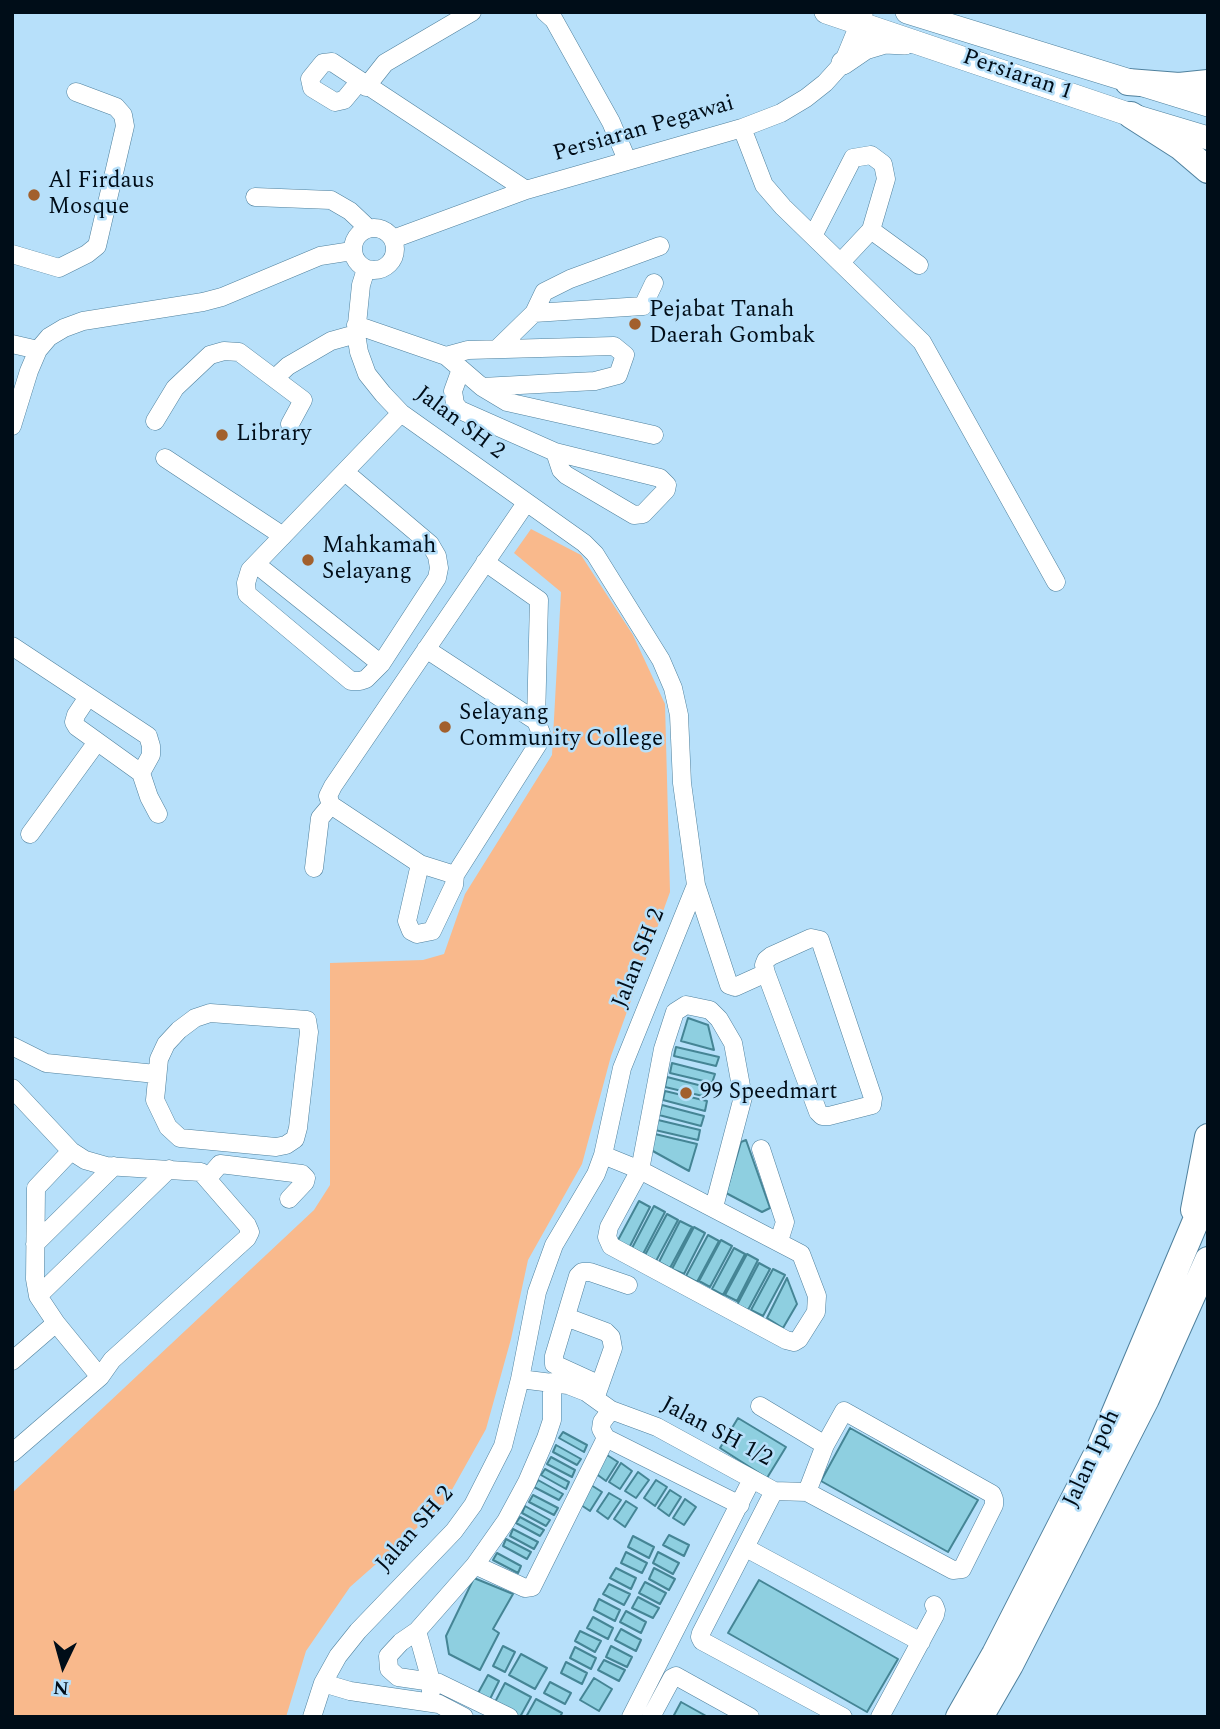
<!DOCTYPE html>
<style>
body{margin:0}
#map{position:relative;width:1220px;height:1729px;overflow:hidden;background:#b7e0fa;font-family:Spectral,serif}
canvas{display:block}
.frame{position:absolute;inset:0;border:14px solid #000d18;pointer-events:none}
.north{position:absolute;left:28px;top:1631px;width:70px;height:70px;-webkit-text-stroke:5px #b7e0fa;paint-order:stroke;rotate:185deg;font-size:19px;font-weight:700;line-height:28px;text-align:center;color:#000d18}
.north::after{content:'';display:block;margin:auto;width:24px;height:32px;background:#000d18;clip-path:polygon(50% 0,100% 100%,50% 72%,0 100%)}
</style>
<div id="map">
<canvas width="1220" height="1729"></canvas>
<div class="frame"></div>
<div class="north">N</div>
</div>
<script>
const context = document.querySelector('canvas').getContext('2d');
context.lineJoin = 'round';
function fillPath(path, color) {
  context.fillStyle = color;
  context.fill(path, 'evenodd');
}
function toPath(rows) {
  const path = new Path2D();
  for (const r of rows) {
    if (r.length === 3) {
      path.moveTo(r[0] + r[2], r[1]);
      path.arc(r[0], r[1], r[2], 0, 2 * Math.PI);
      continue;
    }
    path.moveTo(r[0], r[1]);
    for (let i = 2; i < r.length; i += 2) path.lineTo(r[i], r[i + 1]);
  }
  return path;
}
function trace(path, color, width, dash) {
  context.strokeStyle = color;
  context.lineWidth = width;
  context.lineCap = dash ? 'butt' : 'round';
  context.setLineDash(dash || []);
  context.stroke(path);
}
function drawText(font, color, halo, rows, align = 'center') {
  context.font = font + ' Spectral,serif';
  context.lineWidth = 5;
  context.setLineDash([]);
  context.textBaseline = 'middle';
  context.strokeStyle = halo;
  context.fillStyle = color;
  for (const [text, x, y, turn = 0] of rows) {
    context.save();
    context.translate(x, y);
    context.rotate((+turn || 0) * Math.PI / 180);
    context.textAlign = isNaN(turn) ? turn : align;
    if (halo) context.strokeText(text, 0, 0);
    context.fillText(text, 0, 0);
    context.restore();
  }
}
fillPath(toPath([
 [531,529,581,555,633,635,665,704,670,892,611,1056,582,1164,528,1260,511,1339,486,1429,444,1504,350,1587,306,1651,286,1717,12,1717,12,1493,314,1210,330,1185,330,963,423,960,444,954,465,894,552,755,561,592,514,553]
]), '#f9b98c');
const building = toPath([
 [688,1018,708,1025,714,1050,681,1041,688,1018],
 [676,1047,719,1057,716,1066,674,1056,676,1047],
 [672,1063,715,1074,712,1083,670,1073,672,1063],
 [667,1077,710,1088,707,1097,665,1087,667,1077],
 [665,1091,707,1101,705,1111,663,1100,665,1091],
 [662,1105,704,1116,701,1126,659,1115,662,1105],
 [658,1120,700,1130,698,1140,655,1130,658,1120],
 [655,1134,697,1144,689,1171,651,1150,655,1134],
 [746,1140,770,1208,762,1212,726,1193,741,1142,746,1140],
 [639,1201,650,1207,629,1248,617,1242,639,1201],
 [654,1206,665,1212,643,1254,632,1248,654,1206],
 [667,1214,678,1220,656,1261,645,1255,667,1214],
 [680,1221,692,1227,670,1268,659,1262,680,1221],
 [694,1227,705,1233,684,1274,672,1269,694,1227],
 [708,1235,719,1241,697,1282,686,1276,708,1235],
 [721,1240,732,1246,710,1287,699,1281,721,1240],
 [734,1248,745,1254,723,1295,712,1289,734,1248],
 [747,1254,758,1260,737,1301,725,1295,747,1254],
 [759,1263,770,1269,748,1310,737,1305,759,1263],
 [773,1269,785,1275,763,1316,751,1310,773,1269],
 [787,1278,797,1304,783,1328,767,1318,787,1278],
 [738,1418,786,1447,767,1478,720,1448,738,1418],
 [850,1428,978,1500,948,1552,821,1481,850,1428],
 [563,1432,587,1445,584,1452,559,1438,563,1432],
 [556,1445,581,1459,577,1465,553,1452,556,1445],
 [607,1455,618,1462,606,1481,595,1473,607,1455],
 [551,1457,575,1470,572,1477,547,1464,551,1457],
 [621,1463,632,1471,620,1489,609,1482,621,1463],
 [545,1469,569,1482,566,1489,541,1475,545,1469],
 [638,1472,649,1480,636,1498,625,1491,638,1472],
 [538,1480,563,1494,559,1500,534,1487,538,1480],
 [656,1480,667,1487,655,1506,644,1498,656,1480],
 [591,1485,602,1492,590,1511,578,1503,591,1485],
 [670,1490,681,1497,669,1516,658,1508,670,1490],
 [609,1493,621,1500,608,1519,597,1511,609,1493],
 [533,1495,558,1508,554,1515,529,1502,533,1495],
 [685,1499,696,1507,684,1525,673,1518,685,1499],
 [626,1501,637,1508,625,1527,614,1519,626,1501],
 [525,1506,550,1520,546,1526,522,1513,525,1506],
 [520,1517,544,1530,540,1536,516,1523,520,1517],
 [513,1529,538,1542,534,1549,510,1536,513,1529],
 [669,1535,689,1545,684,1556,663,1545,669,1535],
 [633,1536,654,1547,649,1558,628,1547,633,1536],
 [506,1539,531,1552,527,1559,503,1546,506,1539],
 [626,1552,647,1563,642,1573,621,1563,626,1552],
 [658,1552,679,1563,673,1574,653,1563,658,1552],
 [497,1553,521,1566,518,1573,493,1560,497,1553],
 [616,1568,636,1578,631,1589,610,1578,616,1568],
 [654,1568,675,1579,669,1590,649,1579,654,1568],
 [474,1578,513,1594,493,1629,499,1633,480,1670,449,1654,446,1636,474,1578],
 [759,1580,898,1659,867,1712,728,1633,759,1580],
 [645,1582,666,1593,660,1604,639,1593,645,1582],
 [609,1584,630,1594,624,1605,603,1594,609,1584],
 [638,1597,659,1608,653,1618,632,1608,638,1597],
 [599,1599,620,1610,615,1621,594,1610,599,1599],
 [626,1611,646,1622,641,1633,620,1622,626,1611],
 [593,1617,613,1628,608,1639,587,1628,593,1617],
 [621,1629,641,1640,636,1651,615,1640,621,1629],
 [580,1631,601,1641,595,1652,575,1641,580,1631],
 [503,1646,515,1652,505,1672,493,1666,503,1646],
 [611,1646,632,1657,627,1667,606,1657,611,1646],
 [575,1647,596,1658,591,1669,570,1658,575,1647],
 [521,1654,547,1668,535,1689,509,1675,521,1654],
 [604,1660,625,1670,619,1681,598,1670,604,1660],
 [566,1662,587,1673,582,1684,561,1673,566,1662],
 [488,1675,499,1681,489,1701,477,1695,488,1675],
 [594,1678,612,1689,599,1711,580,1700,594,1678],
 [550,1682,571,1693,565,1704,544,1693,550,1682],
 [505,1683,531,1697,520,1717,494,1704,505,1683],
 [536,1699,562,1713,560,1717,526,1717,536,1699],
 [681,1702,708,1717,673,1717,681,1702]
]);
fillPath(building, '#8ecfe0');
trace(building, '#458595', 2);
const minor = toPath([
 [545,12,554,20,611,122,627,160],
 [359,82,344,100,335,102,312,88,310,79,323,63,332,62,526,190],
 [366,87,385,63,472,12],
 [742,128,764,185,783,207,922,342,1056,582],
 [255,197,331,200,350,211,368,228],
 [374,249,21],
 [871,230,919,265],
 [813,236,853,158,871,155,883,164,886,179,871,230,841,262],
 [393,239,526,190,742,128,781,113,806,98,825,83,843,63,864,12],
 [12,254,59,268,87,254,97,246,125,126,123,115,116,107,76,92],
 [534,313,544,292,570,279,660,246],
 [356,325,446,356,482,387,595,381,618,375,625,355,614,346,468,350,446,356],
 [12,344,38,350],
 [497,349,534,313,643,306,654,283],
 [461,369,453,391,455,404,460,410,555,452,660,478,667,485,666,490,643,514,634,515,566,475,561,470,555,452],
 [275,378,288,366,331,341,356,334],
 [482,387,507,402,654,435],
 [155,421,175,388,210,355,224,351,239,352,303,400,290,424],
 [12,426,29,371,38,350,49,337,64,328,83,321,203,302,222,297,320,256,352,251],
 [165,458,283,536],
 [345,472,430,544,437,556,439,568,437,578,381,664,366,679,360,681,351,681,247,594,246,583,250,570,401,413],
 [256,564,381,664],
 [12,646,148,736,151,746,151,755,141,773],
 [426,649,536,721],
 [88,697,76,715,74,722,77,727,141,773,149,797,158,814],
 [30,834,97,742],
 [420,864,407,921,411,931,417,934,432,931,454,885,455,875,538,744,541,733,536,721,539,600,485,562],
 [314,868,320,818,331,805],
 [455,875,420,864,331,805,328,796,333,786,526,503],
 [696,885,729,985,735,987,766,973,764,965,766,960,771,956,811,938,820,940,873,1098,872,1105,829,1116,822,1116,818,1112,766,973],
 [210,1013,307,1020,309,1032,298,1128,295,1139,286,1145,276,1147,180,1138,168,1127,155,1100,159,1059,166,1044,179,1030,195,1018,210,1013],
 [12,1046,46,1063,156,1074],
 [12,1088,71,1151,85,1160,106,1166,201,1172,247,1225,250,1232,247,1238,112,1360,100,1377,12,1453],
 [761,1149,785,1222,779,1241],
 [71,1151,36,1188,35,1279,38,1296,56,1323,100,1377],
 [603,1155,640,1170,801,1254,817,1296,816,1312,799,1339,794,1342,786,1340,611,1246,607,1237,609,1227,640,1170,663,1049,675,1012,686,1005,710,1010,719,1019,733,1043,743,1097,714,1207],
 [207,1179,220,1164,302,1174,306,1178,305,1182,289,1199],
 [35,1244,114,1166],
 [38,1296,169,1169],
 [566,1317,606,1332,611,1337,613,1348,596,1396],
 [12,1361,56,1323],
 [520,1379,568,1385,586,1392,611,1410,657,1427,774,1491,807,1492,953,1570,962,1569,994,1505,994,1499,992,1494,844,1411,825,1445,807,1492],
 [600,1385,554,1364,554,1356,578,1276,582,1272,590,1272,628,1285],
 [760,1406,825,1445],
 [611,1410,602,1422,601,1429,606,1438,740,1505],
 [774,1491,701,1633,700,1637,702,1641,843,1717],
 [746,1548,921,1642],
 [475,1565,525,1588,532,1587,606,1438],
 [417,1631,431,1681,431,1692],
 [323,1683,350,1691,439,1704,464,1717],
 [312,1717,323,1683,338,1656,358,1631,454,1531,473,1505,503,1446,520,1379,537,1292,554,1245,596,1174,603,1155,622,1068,696,885,682,783,679,715,673,688,661,660,595,554,584,543,401,413,383,394,367,374,359,352,356,334,361,285,366,269],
 [509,1717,439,1683,398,1677,389,1669,388,1656,401,1642,417,1631,475,1565,506,1521,527,1482,546,1438,552,1420,552,1382],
 [631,1717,752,1479],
 [651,1717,672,1678,676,1676,750,1717],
 [880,1717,935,1615,936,1610,934,1605]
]);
const major = toPath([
 [826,12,1131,115,1208,138],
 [907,12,1208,105],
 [843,63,865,48,885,42,905,43]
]);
const highway = toPath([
 [1128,82,1179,86,1208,83],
 [1131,115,1181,147,1208,170],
 [1194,1210,1208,1137],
 [959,1717,995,1654,1100,1448,1208,1192],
 [980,1717,1010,1665,1146,1399,1208,1260]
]);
trace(minor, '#4f809d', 19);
trace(major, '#4f809d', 24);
trace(highway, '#4f809d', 28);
trace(minor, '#fff', 18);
trace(major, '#fff', 23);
trace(highway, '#fff', 26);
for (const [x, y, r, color] of [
 [34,195,7,"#a2602d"],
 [635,324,7,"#a2602d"],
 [222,435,7,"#a2602d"],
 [308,560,7,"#a2602d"],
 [445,727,7,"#a2602d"],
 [686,1093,7,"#a2602d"]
]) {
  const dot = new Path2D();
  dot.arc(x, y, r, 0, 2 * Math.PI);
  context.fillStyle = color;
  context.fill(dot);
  trace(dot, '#b7e0fa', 2.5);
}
drawText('23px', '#000d18', '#b7e0fa', [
 ["Persiaran 1",1017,76,19],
 ["Persiaran Pegawai",644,130,-16],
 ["Jalan SH 2",459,424,37],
 ["Jalan SH 2",640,959,-68],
 ["Jalan SH 1/2",716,1433,28],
 ["Jalan Ipoh",1093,1459,-65],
 ["Jalan SH 2",416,1530,-49]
]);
drawText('23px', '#000d18', '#b7e0fa', [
 ["Al Firdaus",48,182],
 ["Mosque",48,208],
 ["Pejabat Tanah",649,311],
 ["Daerah Gombak",649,337],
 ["Library",236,435],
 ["Mahkamah",322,547],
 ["Selayang",322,573],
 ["Selayang",459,714],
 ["Community College",459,740],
 ["99 Speedmart",700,1093]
], 'left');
</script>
